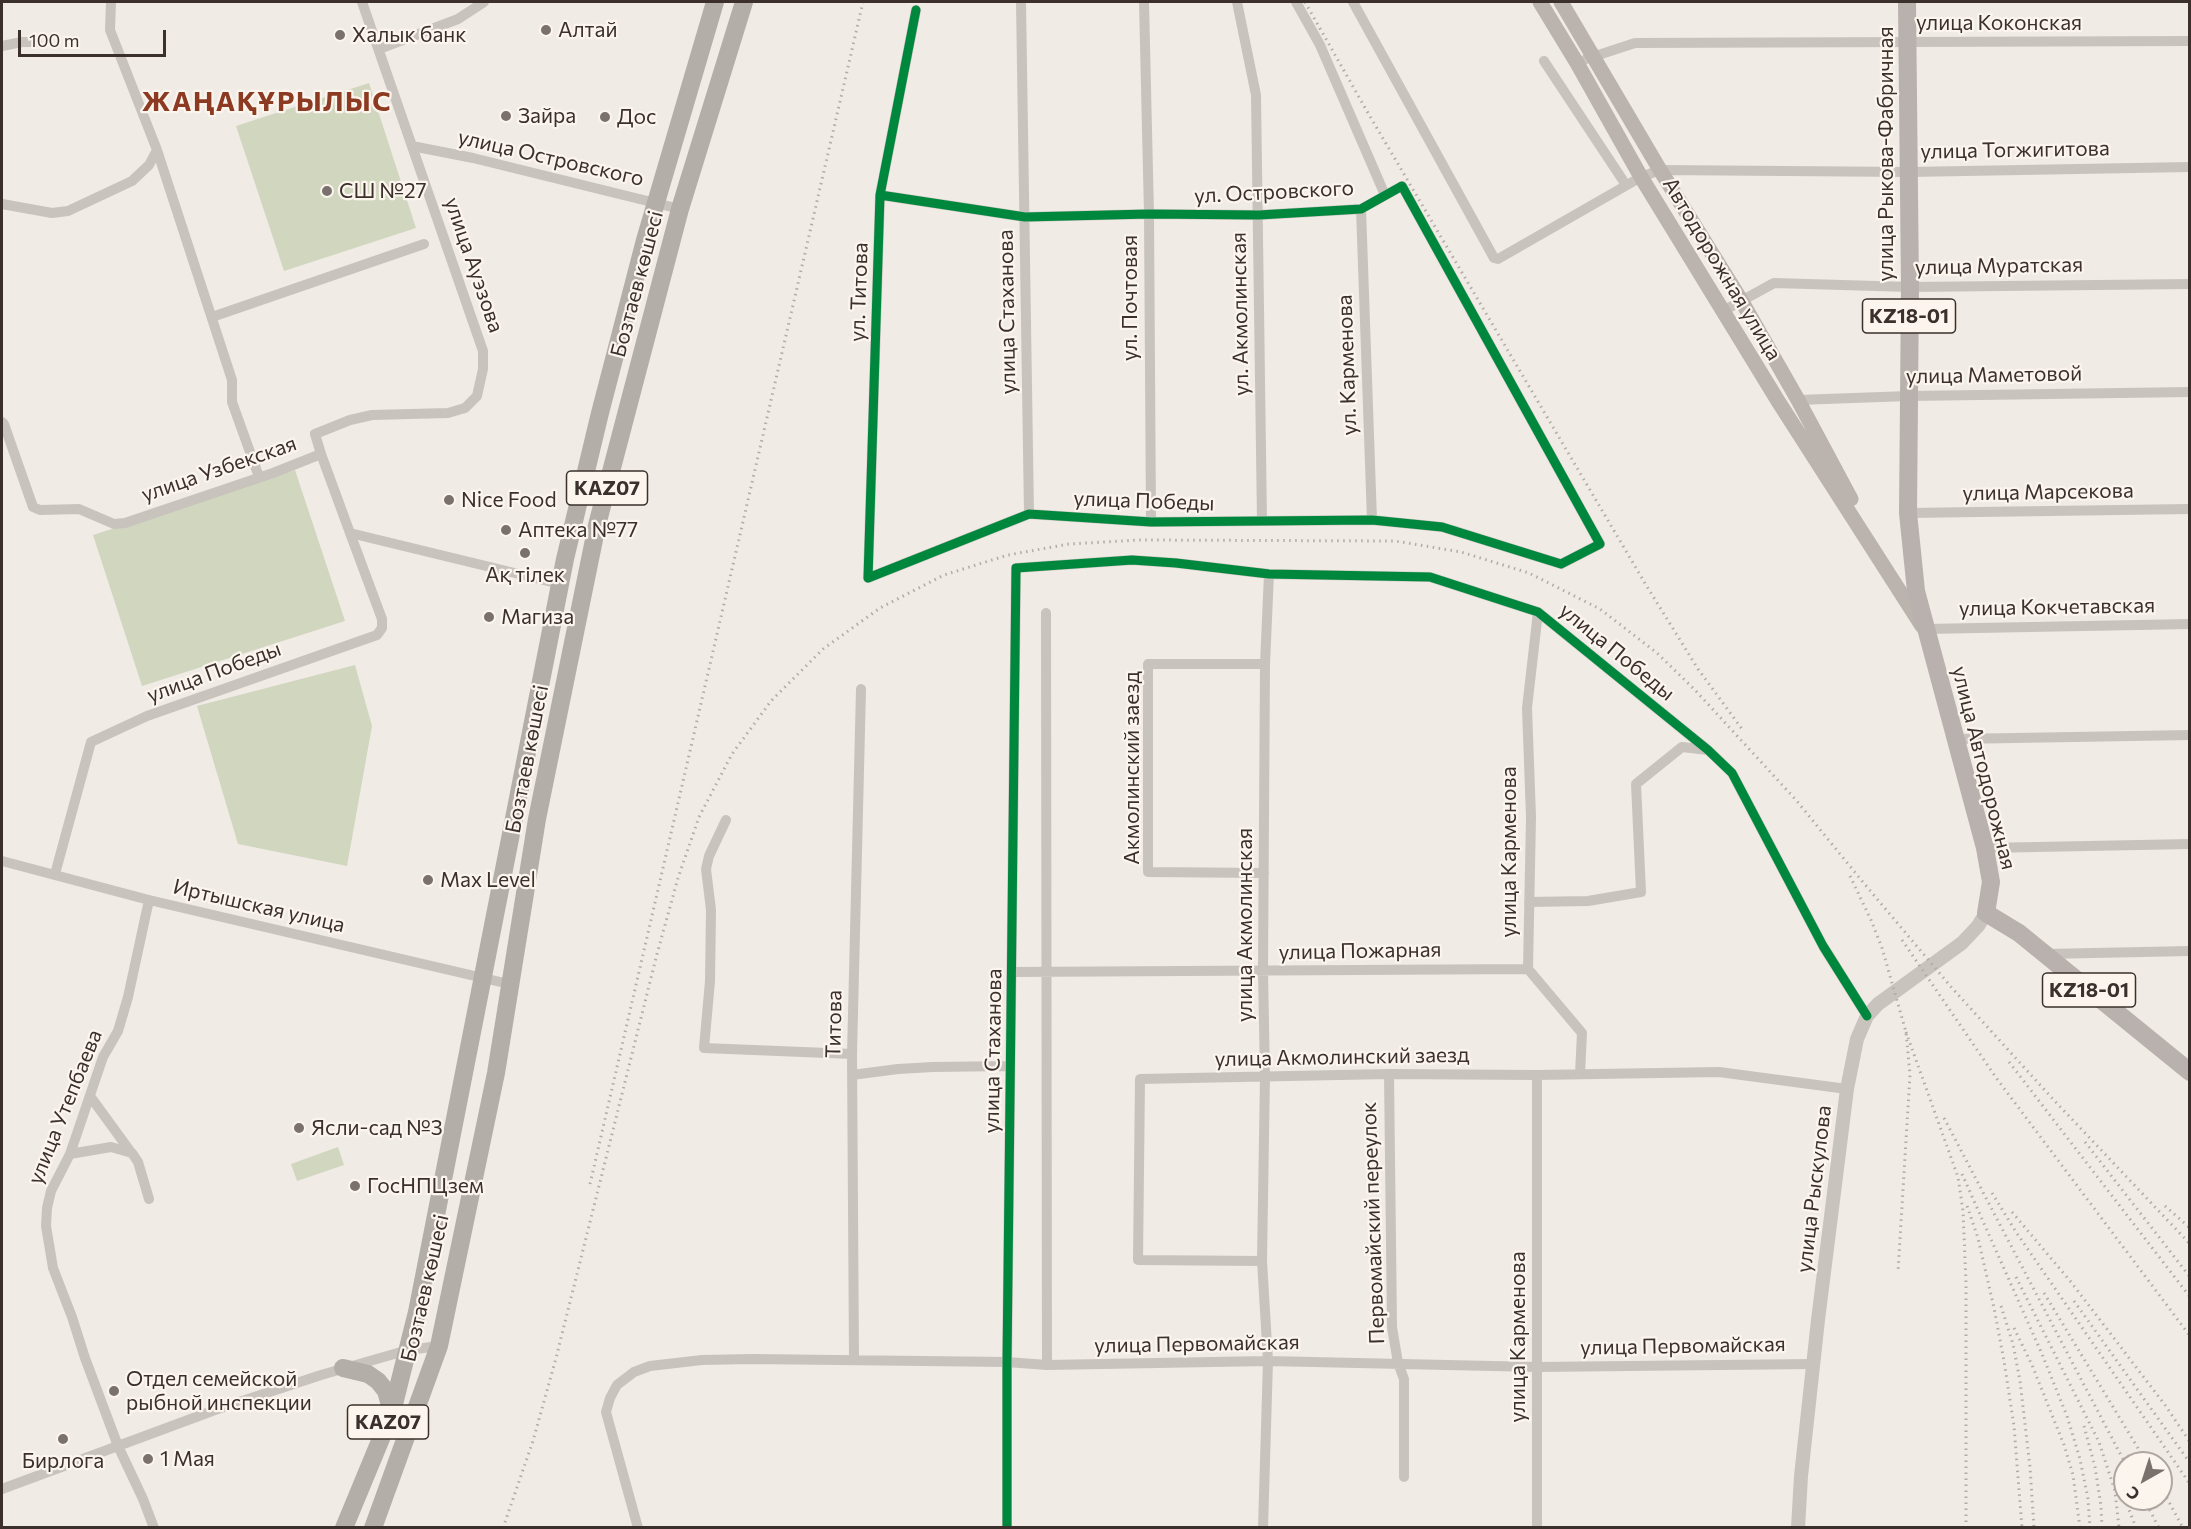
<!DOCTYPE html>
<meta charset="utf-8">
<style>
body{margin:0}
#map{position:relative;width:2191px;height:1529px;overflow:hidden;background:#f0ebe5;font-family:Commissioner,sans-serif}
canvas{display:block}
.frame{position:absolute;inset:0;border:3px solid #3b302b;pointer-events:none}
.north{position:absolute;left:2113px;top:1451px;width:60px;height:60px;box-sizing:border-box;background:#fbf5ee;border:2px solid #aea6a0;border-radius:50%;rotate:219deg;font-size:16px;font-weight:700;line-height:24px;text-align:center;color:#3b302b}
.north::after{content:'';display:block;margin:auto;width:21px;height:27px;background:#7a716c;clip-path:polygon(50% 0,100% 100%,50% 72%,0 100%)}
.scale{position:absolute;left:18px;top:30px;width:148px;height:27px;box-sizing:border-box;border:3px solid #3b302b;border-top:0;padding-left:8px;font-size:18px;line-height:21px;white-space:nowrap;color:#3b302b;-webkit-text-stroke:4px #fbf5ee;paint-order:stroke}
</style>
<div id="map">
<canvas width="2191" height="1529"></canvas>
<div class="frame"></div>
<div class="north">С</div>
<div class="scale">100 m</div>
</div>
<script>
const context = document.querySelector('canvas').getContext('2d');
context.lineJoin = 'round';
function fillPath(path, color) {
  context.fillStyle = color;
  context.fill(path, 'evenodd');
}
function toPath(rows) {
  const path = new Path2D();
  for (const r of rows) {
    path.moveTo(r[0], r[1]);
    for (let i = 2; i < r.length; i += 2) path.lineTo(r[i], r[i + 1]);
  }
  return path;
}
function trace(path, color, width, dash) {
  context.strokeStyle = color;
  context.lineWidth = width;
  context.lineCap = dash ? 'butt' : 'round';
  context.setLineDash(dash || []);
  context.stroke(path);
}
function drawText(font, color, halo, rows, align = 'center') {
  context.font = font + ' Commissioner,sans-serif';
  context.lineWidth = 4.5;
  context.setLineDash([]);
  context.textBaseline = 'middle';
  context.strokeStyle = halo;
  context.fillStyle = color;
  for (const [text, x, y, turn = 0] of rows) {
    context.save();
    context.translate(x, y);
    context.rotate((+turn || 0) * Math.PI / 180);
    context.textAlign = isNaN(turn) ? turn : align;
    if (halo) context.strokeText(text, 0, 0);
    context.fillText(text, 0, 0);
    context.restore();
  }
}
fillPath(toPath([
 [369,83,416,228,284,271,236,126],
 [295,470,345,621,142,686,93,535],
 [355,665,372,726,347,866,238,844,197,706],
 [338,1147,344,1165,297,1181,291,1164]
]), '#d1d6bf');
trace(toPath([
 [111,2,110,30,157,150,232,380,232,402,259,477],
 [1021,2,1029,514],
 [1144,2,1149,214,1151,522],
 [1237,2,1256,95,1262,521],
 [1296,2,1320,45,1385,195],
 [1353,2,1494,258,1498,259,1641,177,1660,170,1909,172,2190,167],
 [2,46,22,42,37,42],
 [379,49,458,19,484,2],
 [1586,59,1635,43,2190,41],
 [1544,61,1626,185],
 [412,146,473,158,680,209],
 [880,195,1025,217,1149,214,1259,215,1361,209,1402,186,1600,544,1561,564,1442,527,1372,520,1151,522,1029,514,868,578,880,195,916,10],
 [2,204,52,213,68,211,132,181,149,165,157,150],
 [1361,209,1372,520],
 [1723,311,1774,283,1910,287,2190,284],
 [212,317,424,244],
 [1798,400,1909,396,2190,392],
 [2,422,4,424,33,507,40,510,79,509,114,524,125,523,273,473,321,454,350,533,560,584],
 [321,454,315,434,350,420,372,415,448,413,465,408,477,396,483,369,483,351,362,2],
 [1908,513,2190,509],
 [1538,612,1527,708,1531,817,1528,969,1582,1033,1580,1074],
 [1046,613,1047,1365],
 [1925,629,2190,624],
 [1956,739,2190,735],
 [726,820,709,856,706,869,711,910,710,981,704,1048,852,1054],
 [1985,848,2190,844],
 [2,861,149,900,509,984],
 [1264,873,1148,872,1148,664,1265,664],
 [55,874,91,742,147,716,377,635,382,628,382,619,350,533],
 [149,900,128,997,118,1031,103,1057,70,1154,51,1191,47,1208,46,1226,53,1268,72,1317,85,1358,118,1446,143,1499,154,1528],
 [1529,902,1588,901,1641,892,1636,784,1682,747,1708,750],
 [2046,954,2190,951],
 [1012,972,1528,969],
 [1389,1074,1392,1327,1398,1363,1404,1379,1404,1477],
 [852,1075,898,1069,933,1067,1010,1066],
 [90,1096,130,1151],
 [70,1154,111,1147,132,1153,138,1162,149,1199],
 [1262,1261,1138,1260,1140,1079,1389,1074,1537,1075,1719,1072,1847,1089],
 [854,1360,852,1054,861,689],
 [2,1489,215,1410,321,1375,408,1350,439,1346],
 [638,1528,606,1412,610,1398,617,1385,634,1372,650,1366,702,1360,752,1359,1007,1362,1047,1365,1268,1361,1537,1367,1813,1364],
 [1007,1528,1007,1362,1016,568,1132,560,1176,563,1269,574,1430,577,1538,612,1708,750,1732,773,1823,946,1867,1016],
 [1263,1528,1268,1361,1262,1261,1265,1076,1263,971,1265,664,1269,574],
 [1537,1528,1537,1075]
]), '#c9c3be', 10);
trace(toPath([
 [1798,1528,1801,1476,1818,1320,1847,1089,1857,1039,1867,1016,1878,1004,1962,943,1978,926,1986,913]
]), '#c9c3be', 14);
trace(toPath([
 [1540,2,1577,63,1641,177,1723,311,1778,401,1922,626],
 [1561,2,1660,170,1741,300,1798,400,1851,499]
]), '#bab3ae', 15);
trace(toPath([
 [1907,2,1910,287,1908,513,1916,591,1985,848,1991,882,1986,913,2019,933,2190,1072]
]), '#b8b1ad', 18);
trace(toPath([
 [343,1368,368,1374,378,1381,386,1391,392,1412],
 [344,1528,392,1412,417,1312,565,559,600,413,645,240,715,2],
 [373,1528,439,1346,496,1073,537,819,597,525,680,209,744,2]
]), '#b4aea8', 18);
trace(toPath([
 [1305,2,1368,113,1646,585,1698,669,1742,729],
 [1850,876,1871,920,1882,948,1906,1032,1910,1075,1898,1272],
 [1902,940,1997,1079,2190,1336],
 [1906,1032,1958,1177,1963,1211,1966,1283,1966,1528],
 [2009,1062,2190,1297],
 [1944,1118,2125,1463],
 [2085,1142,2190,1277],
 [1962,1174,2042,1354,2067,1416,2080,1459,2088,1499,2090,1528],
 [590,1184,863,2],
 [1992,1193,2016,1232,2190,1484],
 [1967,1206,1978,1238,1994,1308,2004,1361,2014,1426,2022,1528],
 [2165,1206,2190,1228],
 [2012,1212,2071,1282,2165,1405,2190,1442],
 [2016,1277,2099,1442,2115,1491,2119,1528],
 [2044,1293,2147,1463],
 [2074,1301,2190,1463],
 [2001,1306,2013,1344,2020,1381,2030,1467,2034,1528],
 [2014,1328,2032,1365,2064,1445,2073,1475,2080,1528],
 [2084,1426,2095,1467,2101,1506,2102,1528],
 [2161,1487,2183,1528],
 [2125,1499,2136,1528],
 [2144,1499,2159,1528],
 [503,1528,533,1441,556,1358,657,954,678,878,699,817,732,754,771,701,823,649,880,608,944,575,1008,555,1069,544,1139,540,1395,541,1461,552,1529,573,1600,609,1657,653,1695,690,1796,800,1862,881,1952,988,2051,1097,2190,1244]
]), '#b1aca8', 3, [1.5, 4.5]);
trace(toPath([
 [880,195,1025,217,1149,214,1259,215,1361,209,1402,186,1600,544,1561,564,1442,527,1372,520,1151,522,1029,514,868,578,880,195,916,10],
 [1007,1528,1007,1362,1016,568,1132,560,1176,563,1269,574,1430,577,1538,612,1708,750,1732,773,1823,946,1867,1016]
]), '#00873e', 9);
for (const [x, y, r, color] of [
 [546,30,6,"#7a716c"],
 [340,35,6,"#7a716c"],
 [506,116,6,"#7a716c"],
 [605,117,6,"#7a716c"],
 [327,191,6,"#7a716c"],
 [449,500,6,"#7a716c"],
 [506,530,6,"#7a716c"],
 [525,553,6,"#7a716c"],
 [489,617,6,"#7a716c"],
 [428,880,6,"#7a716c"],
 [299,1128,6,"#7a716c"],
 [355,1186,6,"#7a716c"],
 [114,1391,6,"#7a716c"],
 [63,1439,6,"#7a716c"],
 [148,1459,6,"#7a716c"]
]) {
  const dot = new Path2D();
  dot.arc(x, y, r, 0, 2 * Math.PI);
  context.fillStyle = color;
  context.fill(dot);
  trace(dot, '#fbf5ee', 2);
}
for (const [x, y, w] of [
 [1909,316,93],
 [607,488,81],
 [2089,990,93],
 [388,1422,81]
]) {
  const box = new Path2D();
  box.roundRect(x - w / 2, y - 17, w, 34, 4.5);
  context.fillStyle = '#fbf5ee';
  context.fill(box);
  trace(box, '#3b302b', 1.5);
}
drawText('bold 20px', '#3b302b', null, [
 ["KZ18-01",1909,316],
 ["KAZ07",607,488],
 ["KZ18-01",2089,990],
 ["KAZ07",388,1422]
]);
drawText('21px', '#3b302b', '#fbf5ee', [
 ["улица Коконская",1999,23],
 ["улица Тогжигитова",2015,150,-1],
 ["улица Рыкова-Фабричная",1886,154,-90],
 ["улица Островского",551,158,13],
 ["ул. Островского",1274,192,-3],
 ["улица Ауэзова",474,265,71],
 ["улица Муратская",1999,266,-1],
 ["Автодорожная улица",1722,269,59],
 ["Бозтаев көшесі",637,284,-75],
 ["ул. Титова",859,292,-88],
 ["ул. Почтовая",1130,298,-90],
 ["улица Стаханова",1007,312,-91],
 ["ул. Акмолинская",1240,314,-91],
 ["ул. Карменова",1347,365,-92],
 ["улица Маметовой",1994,375,-1],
 ["улица Узбекская",219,469,-19],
 ["улица Марсекова",2048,492,-1],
 ["улица Победы",1144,501,2],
 ["улица Кокчетавская",2057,607,-1],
 ["улица Победы",1617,652,39],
 ["улица Победы",214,672,-20],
 ["Бозтаев көшесі",527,759,-79],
 ["Акмолинский заезд",1132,768,-90],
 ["улица Автодорожная",1984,768,76],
 ["улица Карменова",1509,852,-90],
 ["Иртышская улица",259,906,13],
 ["улица Акмолинская",1245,925,-90],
 ["улица Пожарная",1360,951,-1],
 ["Титова",834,1024,-89],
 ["улица Стаханова",993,1051,-89],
 ["улица Акмолинский заезд",1342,1057,-1],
 ["улица Утепбаева",65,1107,-68],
 ["улица Рыскулова",1814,1189,-83],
 ["Первомайский переулок",1373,1223,-92],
 ["Бозтаев көшесі",425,1288,-77],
 ["улица Карменова",1518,1337,-90],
 ["улица Первомайская",1197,1344,-1],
 ["улица Первомайская",1683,1346,-1]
]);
drawText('21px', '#3b302b', '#fbf5ee', [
 ["Алтай",558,30],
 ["Халык банк",352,35],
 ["Зайра",518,116],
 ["Дос",617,117],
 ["СШ №27",339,191],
 ["Nice Food",461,500],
 ["Аптека №77",518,530],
 ["Ақ тілек",525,575,"center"],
 ["Магиза",501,617],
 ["Max Level",440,880],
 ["Ясли-сад №3",311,1128],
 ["ГосНПЦзем",367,1186],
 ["Отдел семейской",126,1379],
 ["рыбной инспекции",126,1403],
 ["1 Мая",160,1459],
 ["Бирлога",63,1461,"center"]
], 'left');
context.letterSpacing = '1.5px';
drawText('bold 27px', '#8c3b22', '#fbf5ee', [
 ["ЖАҢАҚҰРЫЛЫС",267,102]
]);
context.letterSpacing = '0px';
</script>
